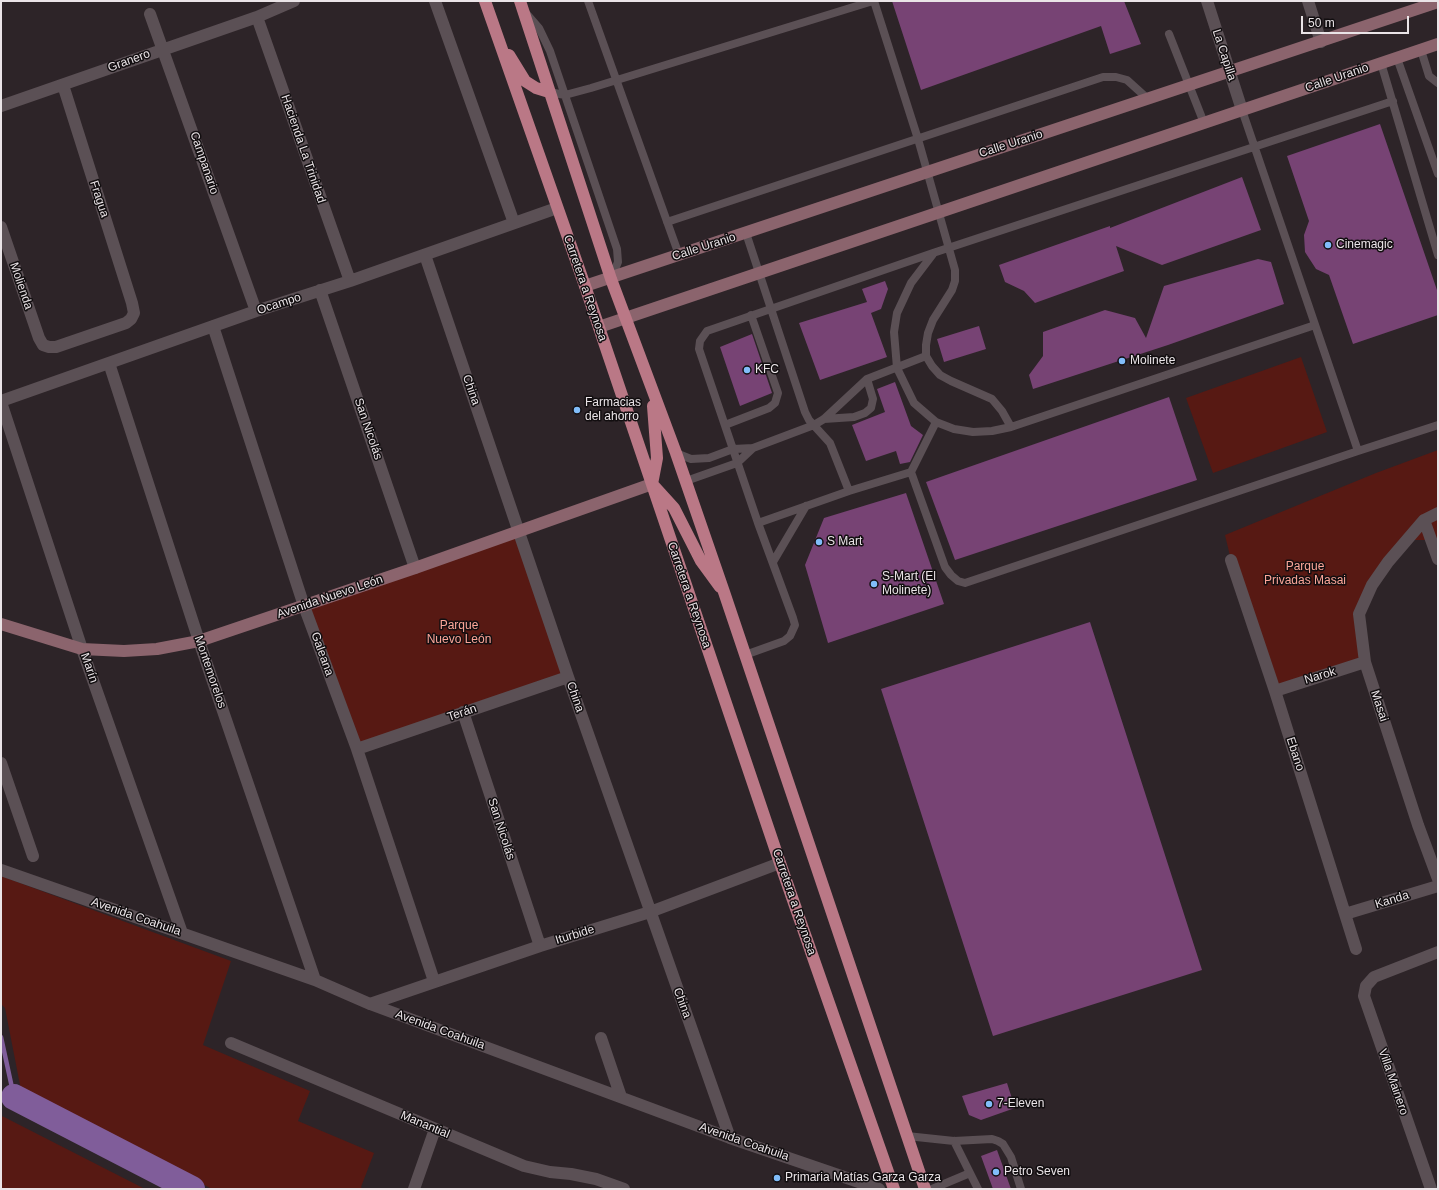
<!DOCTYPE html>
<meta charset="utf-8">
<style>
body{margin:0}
#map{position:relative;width:1439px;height:1190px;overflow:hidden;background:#2d2428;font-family:Arial,sans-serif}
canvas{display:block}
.frame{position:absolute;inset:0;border:2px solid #eae4e7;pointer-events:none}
.scale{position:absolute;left:1301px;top:16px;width:108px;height:18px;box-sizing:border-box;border:2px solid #eae4e7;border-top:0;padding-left:5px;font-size:12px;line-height:14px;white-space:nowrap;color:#eae4e7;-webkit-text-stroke:3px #120e10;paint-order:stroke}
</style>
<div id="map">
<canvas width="1439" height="1190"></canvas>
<div class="frame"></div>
<div class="scale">50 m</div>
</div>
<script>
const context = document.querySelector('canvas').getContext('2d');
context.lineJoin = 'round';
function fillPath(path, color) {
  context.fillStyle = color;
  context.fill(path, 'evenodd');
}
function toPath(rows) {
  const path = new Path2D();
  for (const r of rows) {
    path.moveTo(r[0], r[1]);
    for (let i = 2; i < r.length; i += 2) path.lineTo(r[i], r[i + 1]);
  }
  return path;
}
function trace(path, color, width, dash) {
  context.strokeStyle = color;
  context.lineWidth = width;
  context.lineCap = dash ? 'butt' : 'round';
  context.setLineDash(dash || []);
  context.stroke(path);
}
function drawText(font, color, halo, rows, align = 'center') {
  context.font = font + ' Arial,sans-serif';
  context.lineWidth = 3;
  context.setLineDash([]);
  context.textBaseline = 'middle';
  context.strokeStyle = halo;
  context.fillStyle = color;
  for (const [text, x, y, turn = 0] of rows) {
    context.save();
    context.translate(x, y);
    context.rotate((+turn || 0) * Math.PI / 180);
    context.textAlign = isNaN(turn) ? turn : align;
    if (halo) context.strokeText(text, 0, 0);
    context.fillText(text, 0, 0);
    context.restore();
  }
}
fillPath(toPath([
 [1301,357,1327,432,1213,473,1186,398],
 [1438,450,1438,538,1432,540,1408,540,1359,614,1365,662,1275,691,1231,560,1225,535,1376,473],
 [519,530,568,677,357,749,304,606],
 [1,876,231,961,203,1045,310,1091,298,1121,374,1153,361,1187,363,1189,212,1189,21,1090,5,1008,1,1004],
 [1,1116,4,1117,145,1189,1,1189]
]), '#571913');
trace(toPath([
 [1,1037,14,1097,1,1096]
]), '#805d9a', 4.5);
trace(toPath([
 [14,1097,192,1189]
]), '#805d9a', 26);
fillPath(toPath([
 [892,1,1124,1,1141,44,1110,54,1101,26,921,90],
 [1380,124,1438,293,1438,315,1353,344,1329,275,1316,269,1305,252,1304,235,1309,221,1287,156],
 [1242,177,1261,230,1162,265,1116,246,1124,271,1035,303,1024,291,1005,282,999,265,1110,226,1110,228],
 [1258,259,1271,262,1284,304,1168,345,1033,389,1029,375,1043,356,1043,332,1105,310,1135,318,1146,338,1164,286],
 [885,281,888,289,881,309,871,313,887,357,820,380,799,323,867,302,862,289],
 [979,326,986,349,944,362,937,339],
 [752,334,772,393,740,406,720,347],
 [895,382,911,426,923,435,910,462,900,464,896,451,866,461,852,425,885,412,877,389],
 [1169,397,1197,480,955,560,926,482],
 [906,493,944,604,828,643,805,565,824,518],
 [1090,622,1202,970,993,1036,881,689],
 [1007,1083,1015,1108,981,1120,969,1115,962,1096],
 [997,1150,1011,1189,993,1189,981,1156]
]), '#774374');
trace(toPath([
 [588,1,679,255],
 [874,1,918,139,955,270,955,281,952,290,933,320,928,333,926,345,926,356,932,366,940,375,951,381,992,399,1002,411,1011,427],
 [526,13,539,28,550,51,617,249,618,262,611,279],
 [1169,34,1204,123],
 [1421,50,1429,76,1438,83],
 [1397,58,1438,174],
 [1381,63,1438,255],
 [549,92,565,95,591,88,873,1],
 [1242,110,1358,451],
 [667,222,1103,77,1116,77,1127,80,1148,99],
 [746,233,805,412,809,420,830,443,849,491],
 [933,254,911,283,897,313,894,332,897,368,914,403,936,422,954,429,973,432,992,431,1011,427,1315,325],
 [824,419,854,417,865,413,871,408,873,399,867,379],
 [936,422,911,472,945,567,951,575,958,581,965,583,1358,451,1438,425],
 [725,425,769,408,775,403,778,393,751,315],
 [676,453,691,459,709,458,733,449,753,448,814,425,824,419,867,379,926,356],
 [686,481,737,463,753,448],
 [758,523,849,491,911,472],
 [773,562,806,506],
 [745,655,784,641,790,636,795,625,793,618,758,523,699,349,700,341,707,331,933,253,1393,101],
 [907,1136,954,1141,992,1139,998,1141,1003,1144,1011,1157,1021,1189],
 [954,1141,978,1189],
 [932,1189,970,1173]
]), '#5b5055', 8);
trace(toPath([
 [435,1,514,223],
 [1207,1,1242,110],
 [1308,1,1321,42],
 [150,14,256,311],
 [257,17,350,281],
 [1,106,257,17,294,1],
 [1,227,39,338,43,345,49,347,56,347,126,323,131,319,134,313,132,303,63,85],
 [425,255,568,677,730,1138],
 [320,290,415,568],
 [213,326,304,606,357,749,434,981],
 [109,363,199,641,315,980],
 [1,401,256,311,350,281,557,208],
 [1,402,82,649,182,933],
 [1438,513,1424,520,1388,562,1372,585,1359,614,1365,662,1418,825,1438,879],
 [1424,520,1438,559],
 [1231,560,1275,691,1356,949],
 [1275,691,1365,662],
 [463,712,540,946],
 [357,749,568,677],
 [1,763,33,856],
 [1,870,315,980,370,1004,730,1138,879,1189],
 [1345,914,1438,886],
 [370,1004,540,946,650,912,780,863],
 [601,1038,621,1097],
 [231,1043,524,1166,550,1172,571,1174,596,1179,624,1189],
 [414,1189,435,1129],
 [1431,1189,1364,996,1366,986,1374,977,1438,952]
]), '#5b5055', 12);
trace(toPath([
 [585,286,1438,2],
 [599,327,1438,44],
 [1,624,82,649,124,651,157,649,199,641,415,568,652,484]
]), '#8b646d', 12);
trace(toPath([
 [485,1,585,286,780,863,894,1189],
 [520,1,611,279,676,453,724,592,925,1189],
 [509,55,525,81,536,88,549,92],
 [652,484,657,458,653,406],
 [654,486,674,508,701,561,720,587]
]), '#ba7886', 12);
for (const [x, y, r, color] of [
 [1328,245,4,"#81bdfa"],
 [1122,361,4,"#81bdfa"],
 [747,370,4,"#81bdfa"],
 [577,410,4,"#81bdfa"],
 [819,542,4,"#81bdfa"],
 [874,584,4,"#81bdfa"],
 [989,1104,4,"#81bdfa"],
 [996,1172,4,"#81bdfa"],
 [777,1178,4,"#81bdfa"]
]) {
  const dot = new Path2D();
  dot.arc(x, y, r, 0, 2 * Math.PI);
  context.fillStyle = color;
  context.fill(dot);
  trace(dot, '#120e10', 1.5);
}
drawText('12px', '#eae4e7', '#120e10', [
 ["La Capilla",1224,55,72],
 ["Granero",129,61,-20],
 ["Calle Uranio",1337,78,-19],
 ["Calle Uranio",1011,144,-18],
 ["Hacienda La Trinidad",303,149,71],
 ["Campanario",204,163,71],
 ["Fragua",99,199,72],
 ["Calle Uranio",704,247,-18],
 ["Molienda",21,286,71],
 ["Carretera a Reynosa",585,288,71],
 ["Ocampo",279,304,-18],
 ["China",471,390,71],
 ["San Nicolás",368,429,71],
 ["Carretera a Reynosa",689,595,71],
 ["Avenida Nuevo León",330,597,-19],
 ["Galeana",322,654,70],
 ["Marín",89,668,71],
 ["Montemorelos",210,672,71],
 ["Narok",1320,676,-17],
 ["China",575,697,71],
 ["Masai",1379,706,72],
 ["Terán",462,713,-19],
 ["Ebano",1295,754,72],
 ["San Nicolás",501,829,72],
 ["Kanda",1392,900,-17],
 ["Carretera a Reynosa",794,902,71],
 ["Avenida Coahuila",136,917,19],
 ["Iturbide",575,935,-17],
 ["China",682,1003,70],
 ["Avenida Coahuila",440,1030,20],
 ["Villa Mainero",1393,1082,71],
 ["Manantial",425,1125,23],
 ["Avenida Coahuila",744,1142,19]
]);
drawText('12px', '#eae4e7', '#120e10', [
 ["Cinemagic",1336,245],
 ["Molinete",1130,361],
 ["KFC",755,370],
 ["Farmacias",585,403],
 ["del ahorro",585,417],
 ["S Mart",827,542],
 ["S-Mart (El",882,577],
 ["Molinete)",882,591],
 ["7-Eleven",997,1104],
 ["Petro Seven",1004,1172],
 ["Primaria Matías Garza Garza",785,1178]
], 'left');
drawText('12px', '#fca699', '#120e10', [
 ["Parque",1305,567],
 ["Privadas Masai",1305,581],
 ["Parque",459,626],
 ["Nuevo León",459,640]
]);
</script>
